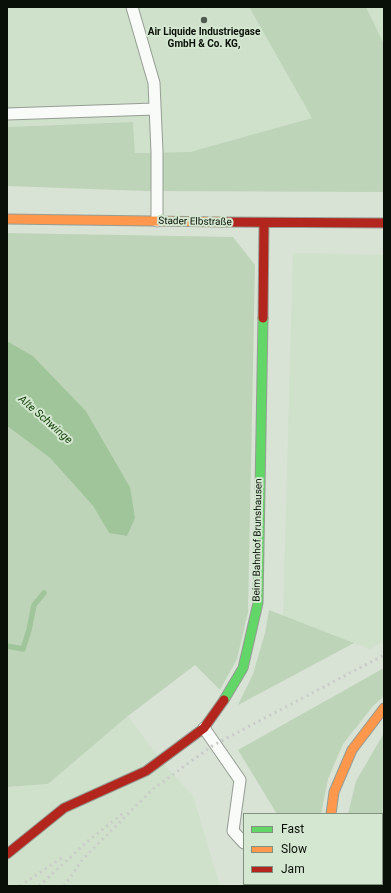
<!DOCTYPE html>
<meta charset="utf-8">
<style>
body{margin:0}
#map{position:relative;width:391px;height:893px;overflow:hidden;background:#d8e2d5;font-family:Roboto,sans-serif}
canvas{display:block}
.frame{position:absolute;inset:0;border:8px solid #091008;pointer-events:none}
.legend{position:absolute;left:243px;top:813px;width:140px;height:72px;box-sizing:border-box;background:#d4e7d0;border:1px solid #839180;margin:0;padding:5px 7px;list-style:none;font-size:12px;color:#091008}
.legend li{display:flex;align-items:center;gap:8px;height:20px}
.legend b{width:20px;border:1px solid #839180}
</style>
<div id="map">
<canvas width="391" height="893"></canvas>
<div class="frame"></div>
<ul class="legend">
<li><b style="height:5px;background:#63d668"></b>Fast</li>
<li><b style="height:5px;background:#ff974d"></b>Slow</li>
<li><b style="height:5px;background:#b3261e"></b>Jam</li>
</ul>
</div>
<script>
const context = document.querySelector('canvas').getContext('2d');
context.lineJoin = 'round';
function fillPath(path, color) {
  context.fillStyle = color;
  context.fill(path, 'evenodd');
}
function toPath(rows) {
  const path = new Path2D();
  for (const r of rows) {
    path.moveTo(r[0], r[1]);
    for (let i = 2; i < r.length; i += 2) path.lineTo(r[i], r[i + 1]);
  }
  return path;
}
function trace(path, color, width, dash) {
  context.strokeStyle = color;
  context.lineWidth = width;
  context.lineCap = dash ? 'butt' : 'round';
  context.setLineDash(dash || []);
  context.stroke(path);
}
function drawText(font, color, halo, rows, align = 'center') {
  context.font = font + ' Roboto,sans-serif';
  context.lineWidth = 4;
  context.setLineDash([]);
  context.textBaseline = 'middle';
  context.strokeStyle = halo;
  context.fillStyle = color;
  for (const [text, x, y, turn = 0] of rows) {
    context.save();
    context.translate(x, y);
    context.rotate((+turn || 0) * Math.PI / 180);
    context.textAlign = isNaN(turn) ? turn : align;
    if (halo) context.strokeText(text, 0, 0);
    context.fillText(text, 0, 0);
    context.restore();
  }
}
fillPath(toPath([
 [7,7,249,7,312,118,190,152,135,153,133,122,7,127],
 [366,7,384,7,384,44],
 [293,253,384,255,384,641,370,649,283,616],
 [128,716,161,761,193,796,220,886,7,886,7,787,48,784]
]), '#cfe1cb');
fillPath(toPath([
 [249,7,366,7,384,44,384,192,145,191,7,186,7,127,133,122,135,153,190,152,312,118],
 [7,233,233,237,255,265,248,612,237,659,220,690,195,665,128,716,48,784,7,787,7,426,50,458,93,506,109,533,130,487,86,411,33,356,7,341],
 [269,610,354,643,238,705,253,674,265,633],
 [384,668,384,696,373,706,343,744,328,779,321,814,277,814,238,750],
 [384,733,384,886,340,886,340,884,382,884,382,814,348,814,356,781]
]), '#bed4b9');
fillPath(toPath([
 [7,341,33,356,86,411,130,487,135,518,127,536,109,533,93,506,50,458,7,426]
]), '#a1c59a');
trace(toPath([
 [7,646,23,649,29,630,34,605,44,593]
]), '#a1c59a', 5.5);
const lane = toPath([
 [132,7,154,83,157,152,157,221],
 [7,114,155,109],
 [204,728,240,780,233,831,244,843],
 [280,884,282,886]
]);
const street = toPath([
 [313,886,316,884]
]);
const fast = toPath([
 [224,700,243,668,258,603,263,318]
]);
const slow = toPath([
 [7,219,222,222],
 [331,814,334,792,352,750,384,708]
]);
const jam = toPath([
 [222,222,384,223],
 [263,318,264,223],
 [7,854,64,808,146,771,204,728,224,700]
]);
trace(lane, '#959d93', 13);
trace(street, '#959d93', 23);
trace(fast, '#959d93', 11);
trace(slow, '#959d93', 11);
trace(jam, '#959d93', 11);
trace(lane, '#f9fbf9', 11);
trace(street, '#f9fbf9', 21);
trace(fast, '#63d668', 9);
trace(slow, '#ff974d', 9);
trace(jam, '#b3261e', 9);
trace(toPath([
 [20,886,63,857],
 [39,886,88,841,123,813],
 [64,886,83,859,153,789,212,746,384,655]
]), '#c9ccc8', 3, [2, 4]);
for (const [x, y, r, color] of [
 [204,20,4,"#515a50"]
]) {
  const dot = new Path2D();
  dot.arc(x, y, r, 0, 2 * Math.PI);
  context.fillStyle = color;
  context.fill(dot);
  trace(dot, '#d4e7d0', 1.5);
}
drawText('bold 10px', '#091008', '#d4e7d0', [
 ["Air Liquide Industriegase",204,32],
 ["GmbH & Co. KG,",204,44]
]);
drawText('10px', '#091008', '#d4e7d0', [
 ["Stader Elbstraße",195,222,1],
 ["Beim Bahnhof Brunshausen",258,540,-89]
]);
drawText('italic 11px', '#0f3d03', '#d4e7d0', [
 ["Alte Schwinge",45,420,41]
]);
</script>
